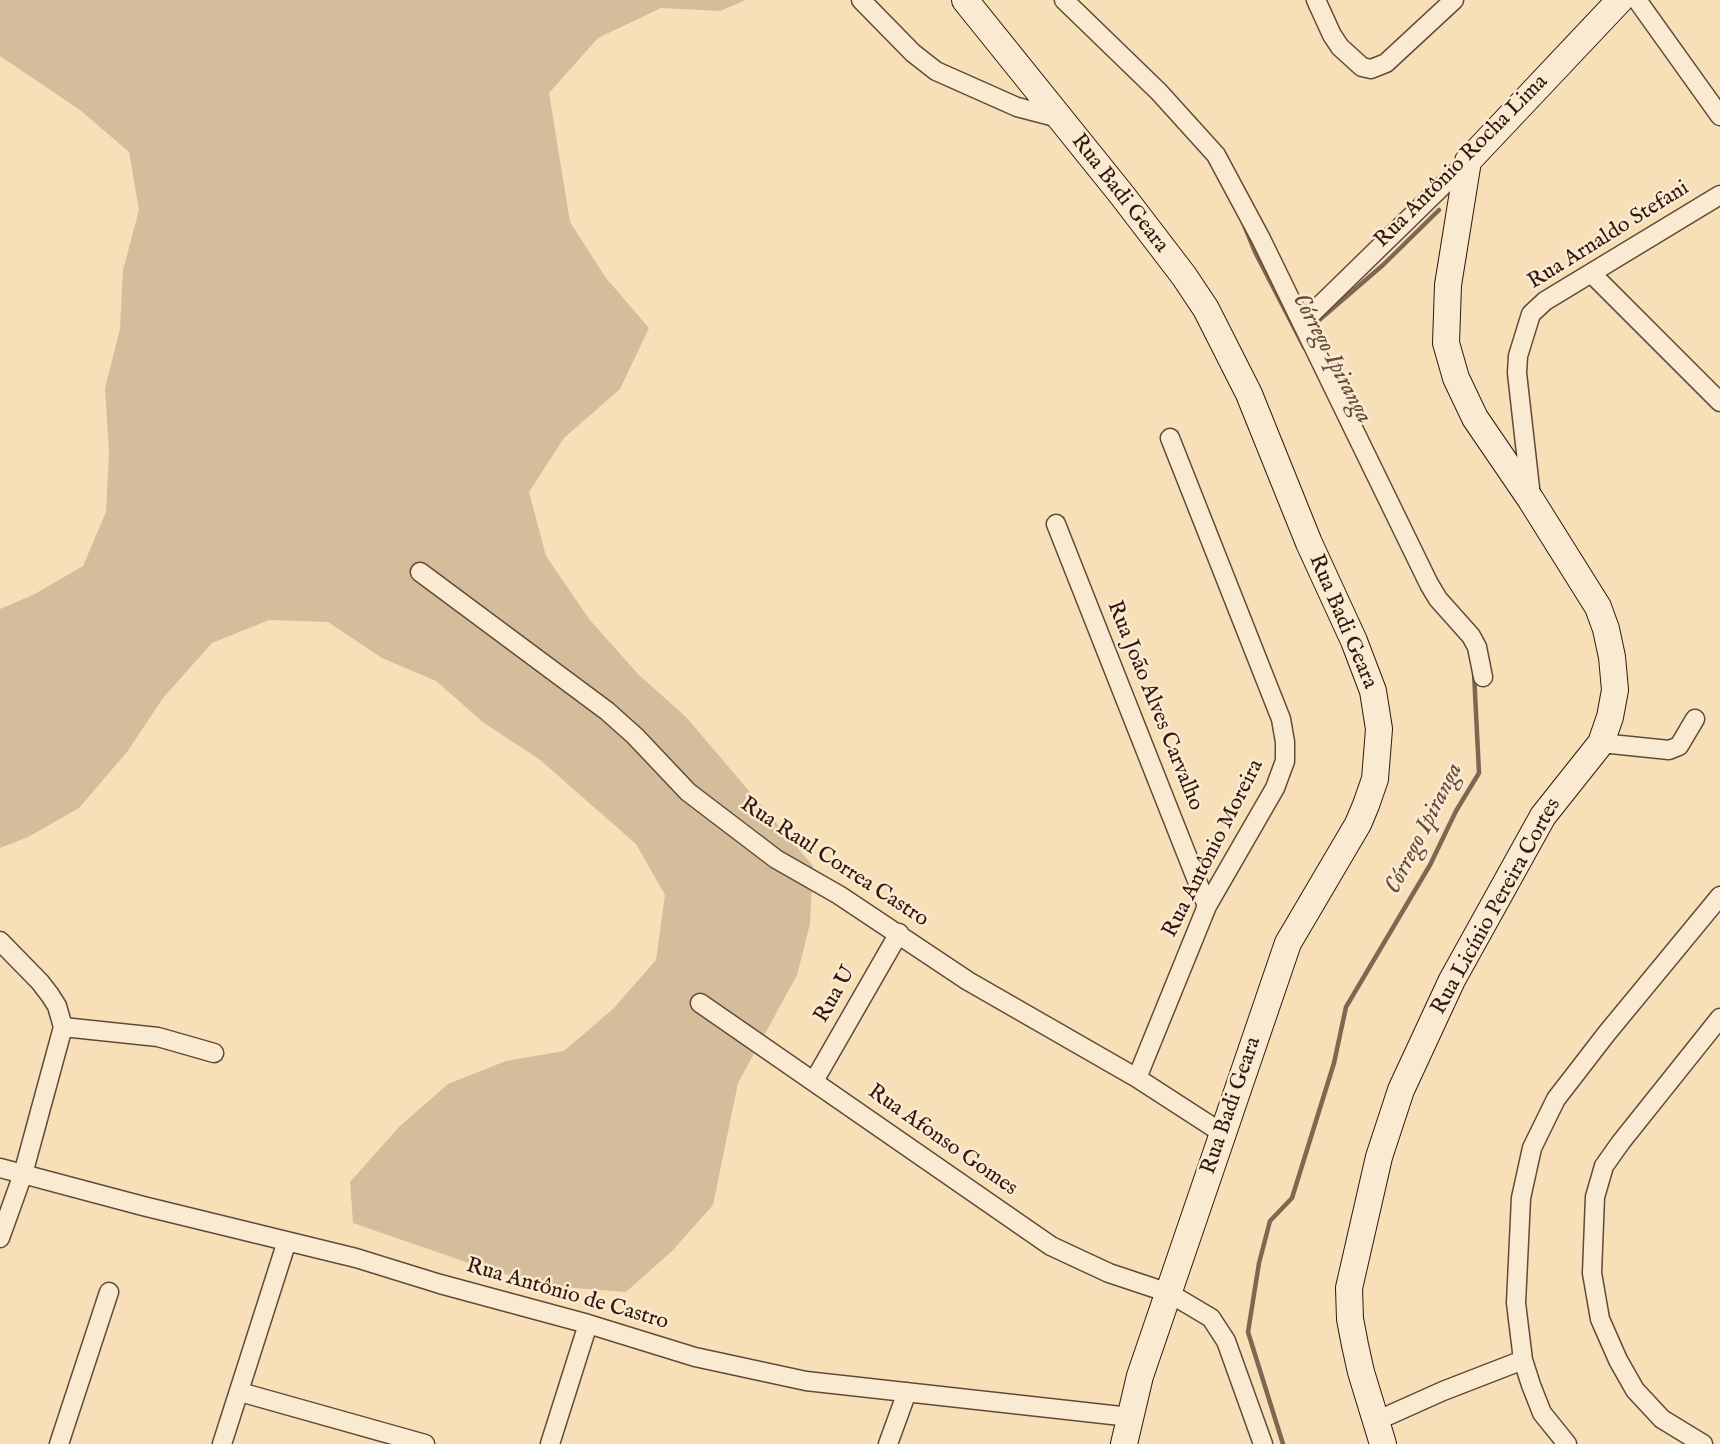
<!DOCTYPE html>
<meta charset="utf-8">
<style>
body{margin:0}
canvas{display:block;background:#f7dfb8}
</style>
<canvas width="1720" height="1444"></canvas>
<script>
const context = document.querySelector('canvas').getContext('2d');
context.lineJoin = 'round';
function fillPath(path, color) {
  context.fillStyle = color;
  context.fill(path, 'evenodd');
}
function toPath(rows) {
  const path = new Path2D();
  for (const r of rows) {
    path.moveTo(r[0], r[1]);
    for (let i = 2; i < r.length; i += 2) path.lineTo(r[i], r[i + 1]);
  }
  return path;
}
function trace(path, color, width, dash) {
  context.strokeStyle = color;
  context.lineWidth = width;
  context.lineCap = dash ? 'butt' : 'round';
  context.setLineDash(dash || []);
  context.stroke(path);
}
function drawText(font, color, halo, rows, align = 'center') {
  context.font = font + ' "IM FELL English",serif';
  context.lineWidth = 5;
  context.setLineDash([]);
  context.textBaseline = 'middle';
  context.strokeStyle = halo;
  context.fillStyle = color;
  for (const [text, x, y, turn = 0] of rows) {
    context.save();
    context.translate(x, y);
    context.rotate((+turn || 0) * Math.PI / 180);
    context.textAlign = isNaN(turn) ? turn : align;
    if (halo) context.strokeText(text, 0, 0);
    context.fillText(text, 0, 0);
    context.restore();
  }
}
fillPath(toPath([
 [0,0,746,0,720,11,661,8,598,38,549,93,570,222,606,278,649,328,620,389,564,438,529,492,546,556,589,619,638,674,686,717,813,866,810,924,797,975,738,1083,713,1205,672,1251,626,1292,549,1286,483,1268,353,1223,350,1182,399,1127,448,1084,506,1061,564,1051,613,1009,656,960,665,895,636,844,539,759,484,723,436,681,382,658,328,622,269,620,212,643,163,698,127,752,79,808,28,837,0,848,0,609,33,595,83,566,106,512,109,453,105,388,120,329,123,270,139,210,129,152,80,110,0,56]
]), '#d5bd9b');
trace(toPath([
 [1244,225,1255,252,1304,347],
 [1318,321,1383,265,1439,210],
 [1283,1444,1248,1332,1259,1263,1270,1221,1292,1198,1334,1063,1346,1007,1430,865,1456,811,1479,773,1474,673]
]), '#7f6752', 4.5);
const street = toPath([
 [861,0,913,53,936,71,1017,107,1059,118],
 [1064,0,1159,92,1216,155,1261,239,1429,584,1438,599,1471,636,1477,647,1483,677],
 [1316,0,1332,35,1340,47,1362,67,1371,69,1386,63,1454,0],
 [1637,0,1720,116],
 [1591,273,1720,402],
 [1302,323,1468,161],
 [1531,497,1517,373,1518,356,1531,314,1545,301,1720,195],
 [1056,524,1207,906],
 [420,572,607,711,635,736,688,792,776,859,839,895,968,981,1137,1078,1222,1133],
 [1601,743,1669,750,1679,746,1695,719],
 [0,941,40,982,50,995,57,1006,63,1027],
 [700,1003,1051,1246,1109,1273,1169,1293,1211,1318,1226,1341,1263,1444],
 [63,1027,158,1037,214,1053],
 [1137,1078,1207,906,1275,788,1285,761,1285,742,1281,719,1170,438],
 [814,1081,899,933],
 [0,1168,143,1206,356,1258,440,1284,588,1324,695,1357,806,1381,1130,1417],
 [0,1238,23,1174,63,1027],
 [240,1392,425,1444],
 [1376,1421,1443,1391,1523,1360],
 [59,1444,109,1292],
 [222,1444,287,1241],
 [550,1444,588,1324],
 [888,1444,907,1392],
 [1567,1444,1542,1413,1531,1385,1523,1360,1516,1303,1521,1198,1532,1148,1556,1099,1607,1033,1720,896],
 [1703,1444,1662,1419,1635,1390,1618,1360,1600,1319,1592,1273,1595,1197,1604,1166,1621,1142,1720,1018]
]);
const secondary = toPath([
 [965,0,1122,195,1184,276,1206,309,1249,394,1309,543,1354,641,1373,691,1379,729,1375,779,1366,805,1358,824,1288,943,1140,1376,1124,1444],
 [1383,1444,1361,1372,1355,1345,1350,1319,1349,1288,1379,1157,1401,1090,1452,980,1543,816,1601,743,1610,717,1615,690,1612,657,1606,629,1598,607,1531,500,1475,418,1456,378,1446,343,1448,285,1468,161,1620,0]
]);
trace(street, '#624a39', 21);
trace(secondary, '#30180f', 28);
trace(street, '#faead1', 18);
trace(secondary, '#faead1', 26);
drawText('22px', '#30180f', '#faead1', [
 ["Rua Antônio Rocha Lima",1462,162,-45],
 ["Rua Badi Geara",1119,194,52],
 ["Rua Arnaldo Stefani",1609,236,-32],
 ["Rua Badi Geara",1342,622,67],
 ["Rua João Alves Carvalho",1154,706,68],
 ["Rua Antônio Moreira",1214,849,-63],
 ["Rua Raul Correa Castro",834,863,33],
 ["Rua Licínio Pereira Cortes",1497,907,-61],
 ["Rua U",836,995,-60],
 ["Rua Badi Geara",1232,1106,-71],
 ["Rua Afonso Gomes",942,1141,35],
 ["Rua Antônio de Castro",567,1295,16]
]);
drawText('italic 24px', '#644c3c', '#faead1', [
 ["Córrego Ipiranga",1331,359,62],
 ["Córrego Ipiranga",1425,829,-63]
]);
</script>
